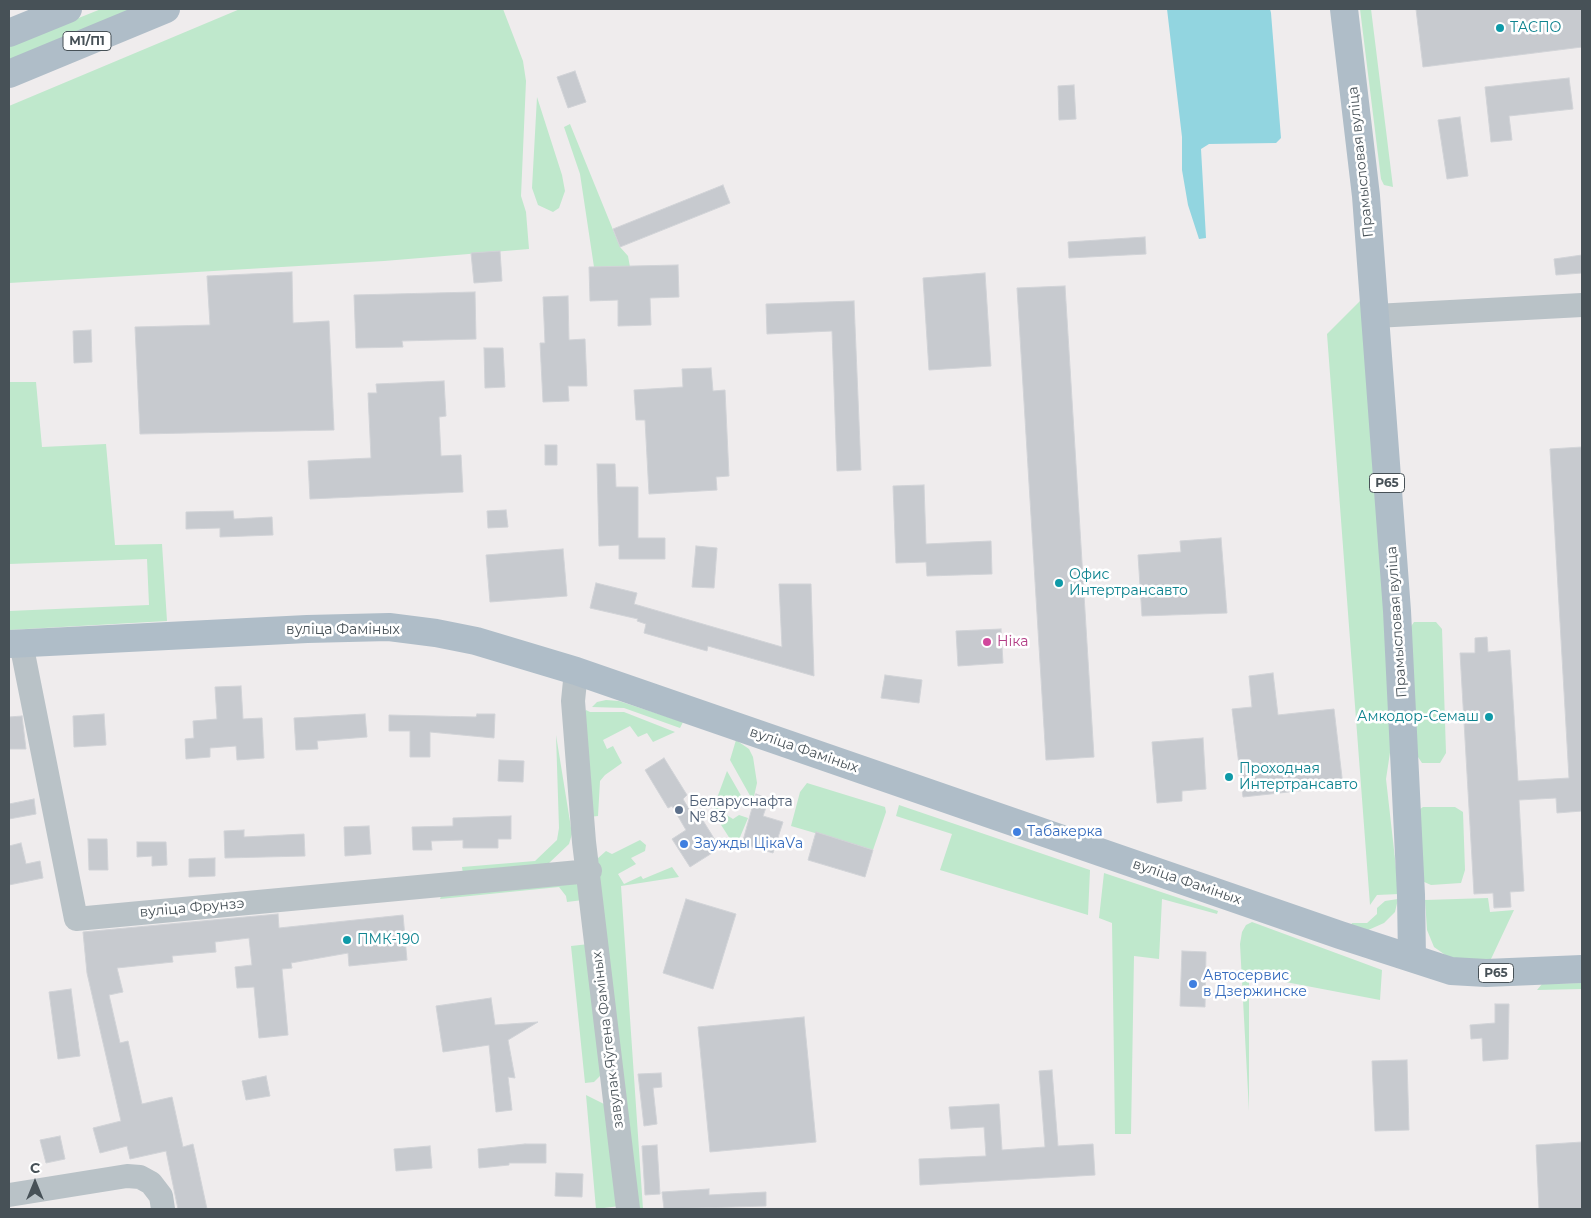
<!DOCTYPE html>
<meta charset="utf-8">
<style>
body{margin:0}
#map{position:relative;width:1591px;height:1218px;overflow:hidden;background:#efeced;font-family:Montserrat,sans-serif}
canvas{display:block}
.frame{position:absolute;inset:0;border:10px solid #475157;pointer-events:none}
.north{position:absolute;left:10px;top:1158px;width:50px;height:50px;-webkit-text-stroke:4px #fff;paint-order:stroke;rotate:0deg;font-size:14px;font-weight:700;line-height:20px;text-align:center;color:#475157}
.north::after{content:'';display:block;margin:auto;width:18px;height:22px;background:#475157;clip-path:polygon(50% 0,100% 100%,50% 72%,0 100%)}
</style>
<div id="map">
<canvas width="1591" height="1218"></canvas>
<div class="frame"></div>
<div class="north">С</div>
</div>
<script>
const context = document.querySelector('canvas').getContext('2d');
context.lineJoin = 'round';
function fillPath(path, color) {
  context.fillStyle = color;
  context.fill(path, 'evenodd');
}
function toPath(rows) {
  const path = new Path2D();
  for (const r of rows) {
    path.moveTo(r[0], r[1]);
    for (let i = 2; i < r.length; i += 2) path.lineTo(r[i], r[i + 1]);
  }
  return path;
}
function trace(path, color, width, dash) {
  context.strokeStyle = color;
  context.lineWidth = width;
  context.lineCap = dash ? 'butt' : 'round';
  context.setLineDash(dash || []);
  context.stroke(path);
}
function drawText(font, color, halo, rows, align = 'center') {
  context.font = font + ' Montserrat,sans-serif';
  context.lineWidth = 5;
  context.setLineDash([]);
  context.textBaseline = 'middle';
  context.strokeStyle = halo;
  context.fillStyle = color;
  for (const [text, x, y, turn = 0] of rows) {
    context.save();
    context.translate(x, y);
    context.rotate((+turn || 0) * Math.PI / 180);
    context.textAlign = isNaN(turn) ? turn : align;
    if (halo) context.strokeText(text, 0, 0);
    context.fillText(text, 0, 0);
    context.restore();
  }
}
fillPath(toPath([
 [101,9,141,9,9,63,9,46],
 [240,9,503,9,523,61,526,81,521,196,526,212,529,249,384,261,9,283,9,106],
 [1360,9,1371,9,1393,187,1384,185,1381,179],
 [537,97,562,175,565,191,559,208,553,212,538,205,532,188],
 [570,124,620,247,628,256,630,267,594,267,580,174,564,127],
 [1361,300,1372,399,1391,746,1386,779,1399,894,1377,895,1370,905,1327,334],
 [9,382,36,382,42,447,106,444,115,545,162,544,167,621,9,630,9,605,9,611,149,605,147,559,9,564],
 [1414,622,1436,622,1442,629,1446,753,1440,763,1422,763,1414,751,1410,628],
 [606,700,619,701,683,722,680,728,624,708,592,707,597,702],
 [586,710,590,712,624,712,675,732,653,742,647,733,638,737,630,726,603,740,607,749,613,746,622,763,605,775,600,781,598,816,589,817,581,717],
 [556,735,572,834,569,844,548,864,463,874,462,867,535,861,557,840,559,828],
 [736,740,749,749,753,757,757,783,753,801,730,760],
 [727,771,743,799,739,802,725,796,721,808,715,813,713,809],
 [807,783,885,807,886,812,873,850,791,826,800,792],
 [899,805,1090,870,1088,915,940,870,952,834,896,816],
 [1423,807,1455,807,1463,812,1465,870,1461,883,1431,885,1422,881,1420,809],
 [725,814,733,819,739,815,748,818,738,842,734,840,732,842,716,817],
 [640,840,646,845,645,851,631,858,636,864,618,874,624,884,641,876,643,879,672,867,679,877,621,886,643,1209,634,1209,597,859,606,851,612,854],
 [1104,873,1218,911,1217,914,1162,899,1159,959,1134,956,1131,1134,1115,1134,1112,923,1099,918],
 [564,878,578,885,583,900,567,902,566,896,559,887,440,899,443,891],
 [1488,898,1490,912,1514,910,1491,959,1482,963,1451,959,1434,947,1427,930,1425,900],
 [1398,899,1395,912,1384,923,1366,931,1349,929,1352,923,1367,923,1377,914,1377,908,1385,901],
 [1252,922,1382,970,1380,1000,1249,975,1249,1111,1240,944,1242,932,1246,925],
 [589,944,602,1074,594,1082,585,1083,571,946],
 [1582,983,1582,989,1537,990,1542,984],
 [586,1095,608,1106,620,1206,596,1209]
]), '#bfe8cc');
fillPath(toPath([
 [1167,9,1270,9,1271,13,1281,138,1276,143,1209,144,1201,149,1206,238,1199,239,1188,205,1182,170,1182,137]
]), '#92d5e0');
const building = toPath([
 [1416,9,1582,9,1582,47,1423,67,1416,9],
 [575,71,586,102,568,108,557,77,575,71],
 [1569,78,1573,109,1509,116,1512,140,1491,142,1485,87,1569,78],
 [1074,85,1076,119,1059,120,1058,86,1074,85],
 [1460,117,1468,176,1447,179,1438,120,1460,117],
 [723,185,730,203,620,247,613,229,723,185],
 [1145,237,1146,254,1069,258,1068,242,1145,237],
 [500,251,502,281,474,283,471,253,500,251],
 [1582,255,1582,273,1556,275,1554,259,1582,255],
 [678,265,679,297,650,298,651,325,618,326,618,300,590,301,589,267,678,265],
 [292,272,293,323,329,321,334,430,140,434,135,327,210,325,207,276,292,272],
 [985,273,991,366,929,370,923,278,985,273],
 [1065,286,1094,757,1046,760,1017,288,1065,286],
 [475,292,476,339,402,341,403,347,356,348,354,295,475,292],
 [568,296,569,340,585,339,587,386,568,386,569,401,543,402,540,343,545,343,543,297,568,296],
 [854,301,861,470,837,471,832,331,767,334,766,304,854,301],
 [91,330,92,362,74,363,73,331,91,330],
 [484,348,503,348,505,387,485,388,484,348],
 [711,368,713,391,725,390,729,476,716,477,717,490,649,494,645,420,636,420,634,390,683,387,682,369,711,368],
 [444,381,446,416,439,417,441,456,461,455,463,492,310,499,308,461,371,458,368,393,377,393,376,384,444,381],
 [545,445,557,445,557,465,545,465,545,445],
 [1582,447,1582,811,1557,813,1556,798,1519,800,1524,891,1510,892,1511,907,1494,908,1493,893,1474,894,1460,653,1475,653,1475,638,1487,637,1488,652,1510,650,1518,781,1569,778,1550,449,1582,447],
 [597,464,615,464,616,487,638,487,638,538,665,538,665,559,619,559,619,545,599,546,597,464],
 [924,485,926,544,991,541,992,574,927,576,926,562,896,563,893,486,924,485],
 [506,510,508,527,488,528,487,511,506,510],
 [233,511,234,519,272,517,273,535,220,537,220,528,186,529,186,512,233,511],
 [1221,538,1227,613,1142,616,1138,555,1181,552,1180,541,1221,538],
 [696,546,717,548,714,588,692,587,696,546],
 [563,549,567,596,490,602,486,555,563,549],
 [596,583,637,593,634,604,782,647,779,584,811,584,814,676,708,646,707,651,644,633,646,624,637,621,638,619,590,608,596,583],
 [1001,629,1003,663,958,666,956,631,1001,629],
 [1273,673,1278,715,1334,709,1343,786,1243,797,1232,709,1252,707,1249,676,1273,673],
 [885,675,922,680,919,703,881,698,885,675],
 [241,686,243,719,262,718,264,758,237,760,236,746,210,748,210,757,186,759,185,739,194,738,193,721,217,719,215,687,241,686],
 [104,714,106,745,74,747,73,716,104,714],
 [365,714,367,737,317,741,318,749,296,750,294,718,365,714],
 [477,714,495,714,494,738,430,732,430,757,410,757,410,731,389,731,389,715,476,717,477,714],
 [22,716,26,749,9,749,9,717,22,716],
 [1203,738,1206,789,1182,791,1182,801,1157,803,1152,742,1203,738],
 [664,758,687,795,683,799,697,823,702,819,720,848,690,867,672,839,686,830,672,806,668,808,645,770,664,758],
 [499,760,524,761,523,782,498,781,499,760],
 [756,794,769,799,763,816,783,822,773,853,742,844,756,794],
 [34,799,36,814,9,819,9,804,34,799],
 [511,816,511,839,498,839,498,848,463,848,463,840,431,841,432,850,413,850,412,827,453,826,453,818,511,816],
 [369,826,371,854,345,856,344,827,369,826],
 [244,830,244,837,304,834,305,856,225,858,224,831,244,830],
 [816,832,873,850,865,877,808,860,816,832],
 [88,839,107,839,108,870,89,870,88,839],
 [137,842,166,842,167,865,152,866,152,856,137,857,137,842],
 [21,843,26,864,40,861,43,878,9,885,9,846,21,843],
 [215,858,215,876,189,877,189,859,215,858],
 [686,899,736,914,713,989,663,973,686,899],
 [278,914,279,928,403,915,407,960,349,966,348,953,291,963,292,968,282,969,288,1035,259,1038,254,987,237,988,235,967,252,965,249,938,215,942,216,952,172,956,173,962,117,968,123,992,109,995,120,1043,128,1041,142,1104,172,1097,183,1147,193,1144,207,1209,178,1209,166,1151,130,1159,127,1146,100,1153,93,1128,121,1121,87,973,83,932,278,914],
 [1182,951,1206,952,1205,1007,1180,1006,1182,951],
 [71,989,80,1056,58,1059,49,992,71,989],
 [491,998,495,1025,538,1022,508,1040,515,1078,508,1077,512,1110,496,1112,489,1045,443,1052,436,1006,491,998],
 [1495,1004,1509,1004,1508,1059,1483,1061,1482,1038,1471,1039,1470,1025,1495,1023,1495,1004],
 [804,1017,816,1142,710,1152,698,1027,804,1017],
 [1407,1060,1409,1130,1375,1131,1372,1061,1407,1060],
 [1052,1070,1058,1146,1093,1144,1095,1175,920,1185,919,1159,986,1156,984,1127,951,1129,949,1107,999,1104,1002,1150,1045,1147,1039,1071,1052,1070],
 [661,1073,662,1087,653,1088,657,1124,644,1126,638,1074,661,1073],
 [266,1076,270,1096,246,1100,242,1081,266,1076],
 [60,1136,65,1159,46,1163,40,1140,60,1136],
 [1582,1142,1582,1209,1539,1209,1536,1145,1582,1142],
 [525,1144,546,1144,546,1163,509,1163,509,1165,479,1168,478,1149,525,1144],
 [657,1145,660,1194,645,1195,642,1146,657,1145],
 [430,1146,432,1168,396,1171,394,1149,430,1146],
 [556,1173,583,1174,582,1197,555,1196,556,1173],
 [709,1189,709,1195,766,1192,766,1206,664,1209,662,1192,709,1189]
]);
fillPath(building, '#c7cacf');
trace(building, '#d1d3d7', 1);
trace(toPath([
 [1375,316,1582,305],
 [21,643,76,919,590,871],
 [576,671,573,701,584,842,628,1209],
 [9,1195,127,1176,140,1177,151,1183,161,1196,163,1209]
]), '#b9c2c7', 24);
trace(toPath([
 [1344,9,1366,196,1397,611,1411,895,1412,958],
 [9,33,68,9],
 [9,74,166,9],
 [9,644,307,629,389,627,436,633,476,641,576,671,1340,935,1451,971,1486,973,1582,969]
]), '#afbdc8', 28);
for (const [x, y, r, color] of [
 [1500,28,5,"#0f9aa8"],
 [1059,583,5,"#0f9aa8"],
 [987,642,5,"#d1479c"],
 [1489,717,5,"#0f9aa8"],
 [1229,777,5,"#0f9aa8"],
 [679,810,5,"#5c6f8a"],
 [1017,832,5,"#3f7fe0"],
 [684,844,5,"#3f7fe0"],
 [347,940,5,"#0f9aa8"],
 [1193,984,5,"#3f7fe0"]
]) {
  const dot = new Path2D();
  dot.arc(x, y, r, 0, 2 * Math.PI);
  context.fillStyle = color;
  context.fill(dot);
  trace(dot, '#fff', 2);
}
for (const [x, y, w] of [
 [87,41,48],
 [1387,483,35],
 [1496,973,35]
]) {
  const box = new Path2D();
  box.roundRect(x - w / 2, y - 9.5, w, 19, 4);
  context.fillStyle = '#fff';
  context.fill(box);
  trace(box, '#475157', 1);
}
drawText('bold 12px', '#475157', null, [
 ["М1/П1",87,41],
 ["Р65",1387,483],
 ["Р65",1496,973]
]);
drawText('14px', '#0d838f', '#fff', [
 ["ТАСПО",1510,28],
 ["Офис",1069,575],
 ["Интертрансавто",1069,591],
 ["Амкодор-Семаш",1479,717,"right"],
 ["Проходная",1239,769],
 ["Интертрансавто",1239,785],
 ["ПМК-190",357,940]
], 'left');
drawText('14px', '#475157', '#fff', [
 ["Прамысловая вуліца",1361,162,-96],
 ["Прамысловая вуліца",1397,622,-94],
 ["вуліца Фаміных",343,630],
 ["вуліца Фаміных",804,750,19],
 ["вуліца Фаміных",1187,882,19],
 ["вуліца Фрунзэ",192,908,-5],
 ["завулак Яўгена Фаміных",608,1040,-97]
]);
drawText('14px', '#b23c85', '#fff', [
 ["Ніка",997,642]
], 'left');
drawText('14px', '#4e5e75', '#fff', [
 ["Беларуснафта",689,802],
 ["№ 83",689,818]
], 'left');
drawText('14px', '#366cbe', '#fff', [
 ["Табакерка",1027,832],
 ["Заужды ЦікаVа",694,844],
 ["Автосервис",1203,976],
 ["в Дзержинске",1203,992]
], 'left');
</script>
